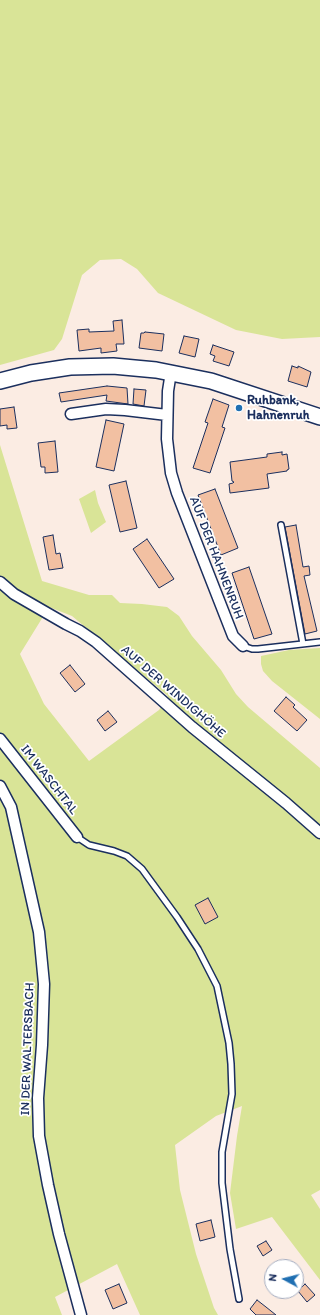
<!DOCTYPE html>
<meta charset="utf-8">
<style>
body{margin:0}
#map{position:relative;width:320px;height:1315px;overflow:hidden;background:#fbece3;font-family:Itim,sans-serif}
canvas{display:block}
.north{position:absolute;left:264px;top:1259px;width:40px;height:40px;box-sizing:border-box;background:#fff;border:1px solid #a4acbf;border-radius:50%;rotate:277deg;font-size:11px;font-weight:700;line-height:16px;text-align:center;color:#1b2f5e}
.north::after{content:'';display:block;margin:auto;width:14px;height:18px;background:#1f6fb2;clip-path:polygon(50% 0,100% 100%,50% 72%,0 100%)}
</style>
<div id="map">
<canvas width="320" height="1315"></canvas>
<div class="north">N</div>
</div>
<script>
const context = document.querySelector('canvas').getContext('2d');
context.lineJoin = 'round';
function fillPath(path, color) {
  context.fillStyle = color;
  context.fill(path, 'evenodd');
}
function toPath(rows) {
  const path = new Path2D();
  for (const r of rows) {
    path.moveTo(r[0], r[1]);
    for (let i = 2; i < r.length; i += 2) path.lineTo(r[i], r[i + 1]);
  }
  return path;
}
function trace(path, color, width, dash) {
  context.strokeStyle = color;
  context.lineWidth = width;
  context.lineCap = dash ? 'butt' : 'round';
  context.setLineDash(dash || []);
  context.stroke(path);
}
function drawText(font, color, halo, rows, align = 'center') {
  context.font = font + ' Itim,sans-serif';
  context.lineWidth = 3.5;
  context.setLineDash([]);
  context.textBaseline = 'middle';
  context.strokeStyle = halo;
  context.fillStyle = color;
  for (const [text, x, y, turn = 0] of rows) {
    context.save();
    context.translate(x, y);
    context.rotate((+turn || 0) * Math.PI / 180);
    context.textAlign = isNaN(turn) ? turn : align;
    if (halo) context.strokeText(text, 0, 0);
    context.fillText(text, 0, 0);
    context.restore();
  }
}
fillPath(toPath([
 [0,0,320,0,320,337,282,339,236,330,158,293,137,269,121,259,100,260,82,275,62,339,54,350,0,365],
 [0,445,42,581,89,595,112,595,120,603,142,604,167,607,179,616,192,636,221,670,236,694,248,707,320,768,320,1190,311,1195,320,1209,320,1280,272,1217,236,1229,230,1193,237,1136,242,1106,216,1116,175,1145,180,1190,196,1254,214,1308,218,1315,140,1315,117,1264,55,1297,62,1315,0,1315],
 [49,607,72,616,168,696,159,710,89,761,44,704,20,654],
 [95,490,98,503,106,522,91,533,79,499],
 [320,648,320,719,272,681,263,671,261,664,261,656,289,650]
]), '#d9e497');
const building = toPath([
 [122,320,124,344,116,344,117,351,101,353,101,348,79,351,77,330,89,329,89,332,114,331,113,321,122,320],
 [145,332,164,334,162,351,139,348,141,333,144,333,145,332],
 [184,336,199,339,195,357,179,353,184,336],
 [213,345,234,352,229,366,213,361,215,356,210,354,213,345],
 [292,366,298,368,298,366,311,372,307,387,288,381,292,366],
 [107,386,127,388,128,404,106,401,107,395,61,402,59,393,107,386],
 [134,389,146,390,144,406,133,404,134,389],
 [213,399,229,405,222,427,225,428,210,473,193,468,208,423,205,422,213,399],
 [14,407,17,428,7,429,7,425,0,426,0,409,14,407],
 [106,420,124,424,114,471,96,467,106,420],
 [55,441,58,472,45,473,45,467,41,467,38,443,55,441],
 [282,452,282,455,287,454,289,469,287,470,287,471,267,474,269,488,230,493,229,484,233,483,234,482,232,481,230,462,267,457,267,454,282,452],
 [126,481,137,528,120,532,109,485,126,481],
 [215,489,238,548,221,555,198,495,215,489],
 [296,525,303,567,309,566,310,575,304,576,317,631,305,634,285,527,296,525],
 [53,535,56,554,60,553,63,568,49,570,43,537,53,535],
 [147,539,174,579,159,588,133,549,147,539],
 [249,567,272,634,254,639,232,573,249,567],
 [70,665,85,684,75,692,60,673,70,665],
 [286,697,295,705,293,707,307,720,297,731,274,711,286,697],
 [108,711,117,722,105,731,97,720,108,711],
 [208,898,218,917,205,924,195,905,208,898],
 [211,1220,215,1237,200,1241,196,1224,211,1220],
 [266,1241,272,1250,263,1256,257,1246,266,1241],
 [119,1284,127,1303,113,1309,105,1290,119,1284],
 [305,1284,315,1295,307,1302,298,1291,305,1284],
 [257,1300,266,1307,276,1315,256,1315,250,1309,257,1300]
]);
fillPath(building, '#f2c0a2');
trace(building, '#1b2f5e', 1);
const service = toPath([
 [281,525,303,644],
 [243,646,252,649,258,649,320,642],
 [77,837,89,845,114,851,127,856,142,869,177,917,198,949,217,986,229,1043,231,1064,232,1094,222,1152,222,1183,230,1249,239,1299]
]);
const minor = toPath([
 [171,372,168,391,167,439,171,473,177,493,233,636,243,646],
 [71,414,106,409,125,410,167,415],
 [0,582,14,594,66,624,80,631,96,642,192,727,286,803,320,833],
 [0,739,77,837],
 [0,786,11,807,39,932,44,984,42,1045,38,1098,39,1136,48,1185,59,1234,81,1315]
]);
const secondary = toPath([
 [0,381,31,373,70,367,113,366,156,370,211,381,320,417]
]);
trace(service, '#1b2f5e', 8);
trace(minor, '#1b2f5e', 13);
trace(secondary, '#1b2f5e', 18);
trace(service, '#fff', 5);
trace(minor, '#fff', 10);
trace(secondary, '#fff', 15);
for (const [x, y, r, color] of [
 [239,408,4,"#1f6fb2"]
]) {
  const dot = new Path2D();
  dot.arc(x, y, r, 0, 2 * Math.PI);
  context.fillStyle = color;
  context.fill(dot);
  trace(dot, '#fff', 1.5);
}
drawText('bold 13px', '#1b2f5e', '#fff', [
 ["Ruhbank,",247,401],
 ["Hahnenruh",247,416]
], 'left');
drawText('13px', '#1b2f5e', '#fff', [
 ["AUF DER HAHNENRUH",216,558,69],
 ["AUF DER WINDIGHÖHE",173,692,41],
 ["IM WASCHTAL",49,780,52],
 ["IN DER WALTERSBACH",28,1049,-88]
]);
</script>
